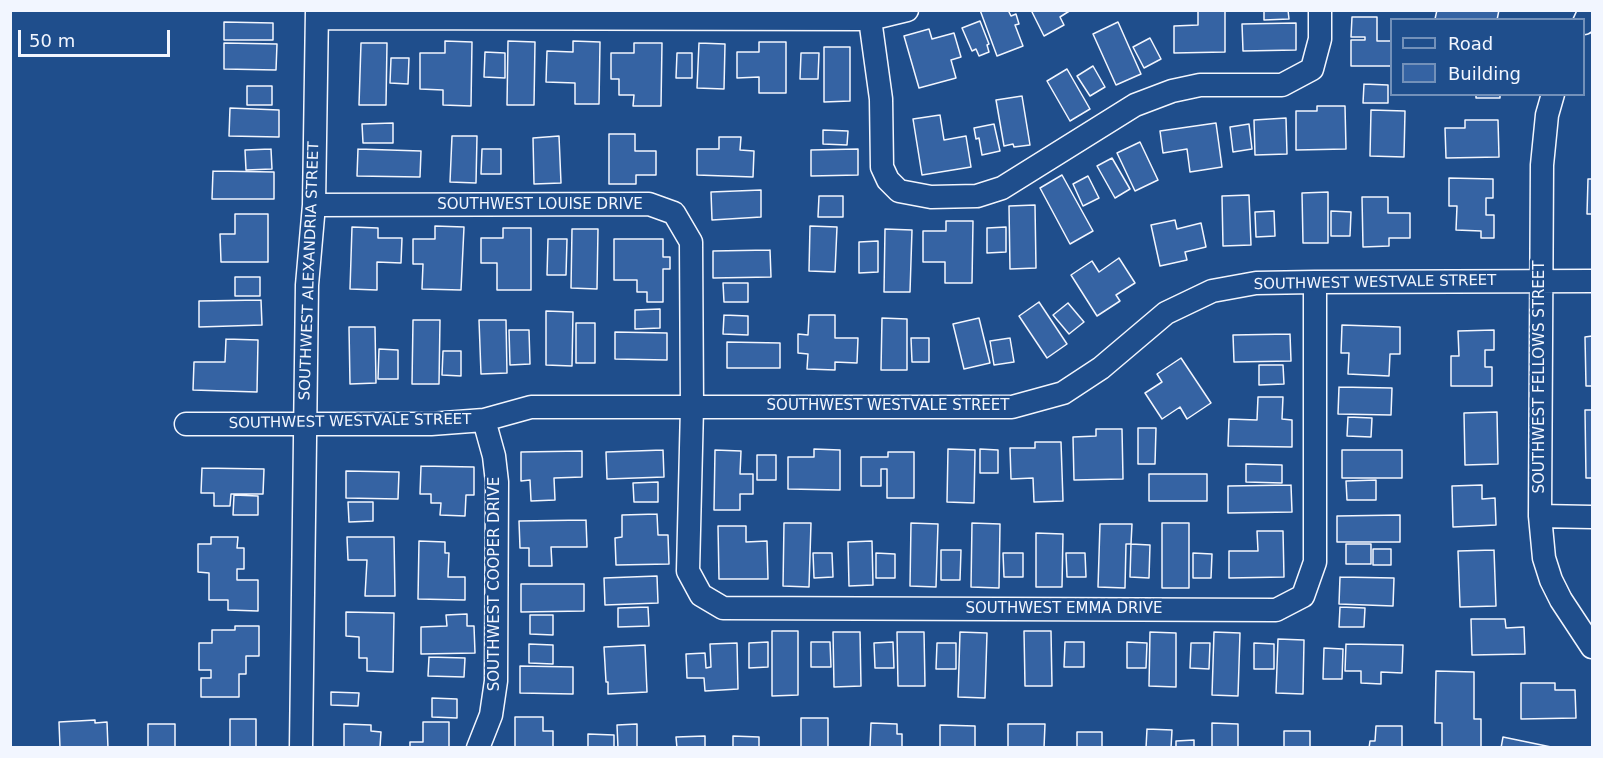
<!DOCTYPE html>
<style>
body{margin:0}
#map{position:relative;width:1603px;height:758px;overflow:hidden;background:#1f4e8c;font-family:"DejaVu Sans",sans-serif}
canvas{display:block}
.frame{position:absolute;inset:0;border:12px solid #f2f6ff;pointer-events:none}
.legend{position:absolute;left:1390px;top:18px;width:195px;height:78px;box-sizing:border-box;background:#1f4e8c;border:2px solid #7391ba;margin:0;padding:8px 10px;list-style:none;font-size:18px;color:#f2f6ff}
.legend li{display:flex;align-items:center;gap:12px;height:30px}
.legend b{width:30px;border:2px solid #7391ba}
.scale{position:absolute;left:18px;top:30px;width:152px;height:27px;box-sizing:border-box;border:3px solid #f2f6ff;border-top:0;padding-left:8px;font-size:18px;line-height:21px;white-space:nowrap;color:#f2f6ff;-webkit-text-stroke:4px #1f4e8c;paint-order:stroke}
</style>
<div id="map">
<canvas width="1603" height="758"></canvas>
<div class="frame"></div>
<ul class="legend">
<li><b style="height:8px;background:#1f4e8c"></b>Road</li>
<li><b style="height:16px;background:#3563a3"></b>Building</li>
</ul>
<div class="scale">50 m</div>
</div>
<script>
const context = document.querySelector('canvas').getContext('2d');
context.lineJoin = 'round';
function fillPath(path, color) {
  context.fillStyle = color;
  context.fill(path, 'evenodd');
}
function toPath(rows) {
  const path = new Path2D();
  for (const r of rows) {
    path.moveTo(r[0], r[1]);
    for (let i = 2; i < r.length; i += 2) path.lineTo(r[i], r[i + 1]);
  }
  return path;
}
function trace(path, color, width, dash) {
  context.strokeStyle = color;
  context.lineWidth = width;
  context.lineCap = dash ? 'butt' : 'round';
  context.setLineDash(dash || []);
  context.stroke(path);
}
function drawText(font, color, halo, rows, align = 'center') {
  context.font = font + ' "DejaVu Sans",sans-serif';
  context.lineWidth = 4.5;
  context.setLineDash([]);
  context.textBaseline = 'middle';
  context.strokeStyle = halo;
  context.fillStyle = color;
  for (const [text, x, y, turn = 0] of rows) {
    context.save();
    context.translate(x, y);
    context.rotate((+turn || 0) * Math.PI / 180);
    context.textAlign = isNaN(turn) ? turn : align;
    if (halo) context.strokeText(text, 0, 0);
    context.fillText(text, 0, 0);
    context.restore();
  }
}
const building = toPath([
 [980,10,1008,10,1011,16,1016,14,1019,24,1015,25,1023,46,997,56,980,10],
 [1031,10,1071,10,1060,17,1064,25,1044,36,1031,10],
 [1198,10,1225,10,1225,52,1174,53,1174,26,1198,25,1198,10],
 [1264,10,1288,10,1289,19,1264,20,1264,10],
 [1437,10,1499,10,1497,20,1435,19,1437,10],
 [1352,17,1377,17,1377,41,1392,41,1392,66,1351,66,1351,40,1365,40,1365,37,1351,37,1352,17],
 [980,21,989,44,987,45,989,52,979,56,976,49,972,51,962,28,980,21],
 [224,22,273,23,273,40,224,40,224,22],
 [1118,22,1141,74,1116,85,1093,34,1118,22],
 [1296,23,1296,50,1243,51,1242,24,1296,23],
 [929,29,932,39,954,33,961,57,951,60,956,78,919,88,904,36,929,29],
 [1150,38,1161,59,1144,68,1133,47,1150,38],
 [445,41,472,42,471,106,443,105,443,90,420,89,420,53,445,53,445,41],
 [508,41,535,42,534,105,507,105,508,41],
 [573,41,600,42,599,104,575,104,575,83,546,82,547,51,573,52,573,41],
 [759,42,786,42,786,93,759,93,759,77,737,78,737,52,759,52,759,42],
 [224,43,277,44,276,70,224,69,224,43],
 [361,43,387,43,386,105,359,105,361,43],
 [634,43,662,43,661,106,633,106,634,95,619,95,619,79,611,79,611,53,634,53,634,43],
 [699,43,725,44,724,89,697,88,699,43],
 [824,47,850,47,850,101,824,102,824,47],
 [485,52,505,53,505,78,484,77,485,52],
 [677,53,692,53,692,78,676,78,677,53],
 [801,53,819,53,818,79,800,79,801,53],
 [391,58,409,58,408,84,390,83,391,58],
 [1093,66,1105,87,1090,96,1077,76,1093,66],
 [1067,69,1090,109,1070,121,1047,81,1067,69],
 [1364,84,1388,85,1388,103,1363,103,1364,84],
 [247,86,272,86,272,105,247,105,247,86],
 [1476,94,1500,94,1500,98,1476,98,1476,94],
 [1022,96,1030,145,1014,147,1013,144,1004,146,996,100,1022,96],
 [1317,106,1345,106,1346,149,1296,150,1296,111,1317,111,1317,106],
 [230,108,279,110,279,137,229,136,230,108],
 [1371,110,1405,111,1404,157,1370,156,1371,110],
 [940,115,944,140,966,136,971,167,922,175,913,119,940,115],
 [1286,118,1287,154,1255,155,1254,120,1286,118],
 [1465,120,1498,120,1499,157,1446,158,1445,128,1465,128,1465,120],
 [393,123,393,143,363,143,362,124,393,123],
 [1216,123,1222,167,1190,172,1187,149,1163,153,1160,131,1216,123],
 [994,124,1000,151,982,155,979,138,976,139,974,128,994,124],
 [1249,124,1252,149,1233,152,1230,127,1249,124],
 [823,130,848,131,847,145,823,144,823,130],
 [609,134,635,134,635,151,656,151,656,175,636,175,636,184,609,184,609,134],
 [452,136,477,136,476,183,450,182,452,136],
 [559,136,561,183,534,184,533,138,559,136],
 [719,137,741,137,740,150,754,151,753,177,697,175,697,149,719,149,719,137],
 [1140,142,1158,180,1135,191,1117,153,1140,142],
 [271,149,272,169,246,170,245,150,271,149],
 [358,149,421,151,420,177,357,176,358,149],
 [482,149,501,149,501,174,481,174,482,149],
 [858,149,858,175,811,176,811,150,858,149],
 [1112,158,1130,189,1115,198,1097,166,1112,158],
 [213,171,274,172,274,199,212,199,213,171],
 [1062,175,1093,231,1070,244,1040,188,1062,175],
 [1088,176,1099,198,1083,206,1073,184,1088,176],
 [1449,178,1493,179,1493,198,1486,198,1486,215,1494,215,1494,238,1481,238,1481,231,1456,230,1457,206,1449,206,1449,178],
 [1588,179,1592,179,1592,214,1587,214,1588,179],
 [761,190,761,217,712,220,711,192,761,190],
 [1328,192,1328,243,1303,243,1302,193,1328,192],
 [1249,195,1251,245,1223,246,1222,196,1249,195],
 [819,196,843,196,843,217,818,217,819,196],
 [1362,197,1388,197,1388,213,1410,213,1410,238,1389,238,1389,246,1363,247,1362,197],
 [1035,205,1036,268,1010,269,1009,206,1035,205],
 [1274,211,1275,236,1256,237,1255,212,1274,211],
 [1331,211,1351,212,1350,236,1331,236,1331,211],
 [235,214,268,214,268,262,221,262,220,234,235,234,235,214],
 [1175,220,1177,229,1201,223,1206,247,1185,252,1187,260,1160,266,1151,225,1175,220],
 [946,221,973,221,972,283,945,283,945,262,923,262,923,231,946,231,946,221],
 [435,226,464,227,461,290,422,289,423,264,413,264,413,239,435,239,435,226],
 [810,226,837,227,835,272,809,271,810,226],
 [352,227,378,228,378,238,402,238,401,263,377,262,377,290,350,289,352,227],
 [1006,227,1006,252,987,253,987,228,1006,227],
 [503,228,531,228,531,290,497,290,497,263,481,263,481,238,503,238,503,228],
 [572,229,598,229,597,289,571,288,572,229],
 [885,229,912,230,910,292,884,292,885,229],
 [548,239,567,239,566,275,547,275,548,239],
 [614,239,663,239,663,257,670,257,670,269,663,269,663,302,647,302,647,292,637,292,637,280,614,280,614,239],
 [878,241,878,272,859,273,859,242,878,241],
 [770,250,771,277,713,278,713,251,770,250],
 [1119,258,1135,283,1116,295,1120,301,1097,316,1071,275,1092,261,1099,272,1119,258],
 [235,277,260,277,260,296,235,296,235,277],
 [723,283,748,283,748,302,724,302,723,283],
 [261,300,262,325,199,327,199,301,261,300],
 [1039,302,1067,344,1047,358,1019,316,1039,302],
 [1068,303,1084,322,1069,334,1053,315,1068,303],
 [660,309,660,328,635,329,635,310,660,309],
 [546,311,573,312,572,366,546,365,546,311],
 [724,315,748,316,748,335,723,334,724,315],
 [809,315,835,315,835,338,858,338,857,363,835,362,835,370,807,369,808,354,798,353,798,334,808,335,809,315],
 [882,318,907,319,907,370,881,370,882,318],
 [979,318,990,363,964,369,953,324,979,318],
 [413,320,440,320,439,384,412,384,413,320],
 [479,320,506,320,507,373,481,374,479,320],
 [576,323,595,323,595,363,576,363,576,323],
 [1342,325,1400,327,1400,354,1390,354,1389,376,1348,374,1349,353,1341,353,1342,325],
 [349,327,375,327,376,383,350,384,349,327],
 [509,330,529,330,530,364,510,365,509,330],
 [1494,330,1494,350,1485,350,1485,367,1492,367,1492,386,1451,386,1451,356,1459,356,1458,331,1494,330],
 [615,332,667,333,667,360,615,359,615,332],
 [1290,334,1291,361,1234,362,1233,335,1290,334],
 [1592,336,1592,386,1586,386,1585,337,1592,336],
 [911,338,929,338,929,362,912,362,911,338],
 [1010,338,1014,362,994,365,990,341,1010,338],
 [226,339,258,340,257,392,193,390,194,362,225,362,226,339],
 [727,342,780,343,780,368,727,368,727,342],
 [379,349,398,350,398,379,378,379,379,349],
 [443,351,461,351,461,376,442,375,443,351],
 [1181,358,1211,403,1187,419,1180,407,1162,419,1145,393,1162,382,1157,374,1181,358],
 [1259,365,1283,365,1284,384,1259,385,1259,365],
 [1339,387,1392,388,1391,415,1338,414,1339,387],
 [1258,397,1283,397,1282,419,1292,420,1292,447,1228,446,1229,419,1257,420,1258,397],
 [1585,410,1592,410,1592,478,1586,478,1585,410],
 [1497,412,1498,464,1465,465,1464,413,1497,412],
 [1348,417,1372,418,1371,437,1347,436,1348,417],
 [1138,428,1156,428,1155,464,1138,464,1138,428],
 [1096,429,1122,429,1123,479,1074,480,1073,437,1096,436,1096,429],
 [1035,442,1061,442,1063,501,1034,502,1033,478,1011,479,1010,448,1035,448,1035,442],
 [814,449,840,450,840,490,788,489,788,457,814,457,814,449],
 [948,449,975,450,974,503,947,502,948,449],
 [980,449,998,450,998,473,980,473,980,449],
 [663,450,664,477,607,479,606,452,663,450],
 [715,450,741,451,740,474,753,474,753,494,740,494,740,510,714,510,715,450],
 [1342,450,1402,450,1402,478,1342,478,1342,450],
 [582,451,582,477,554,478,555,500,531,501,530,480,521,481,521,452,582,451],
 [888,452,914,452,914,498,887,498,887,469,881,469,881,486,861,486,861,457,888,457,888,452],
 [757,455,776,455,776,480,757,480,757,455],
 [1246,464,1282,465,1282,483,1246,482,1246,464],
 [421,466,474,467,474,495,466,495,465,516,440,515,441,503,431,503,431,494,420,494,421,466],
 [202,468,264,469,263,494,231,494,230,506,214,506,214,493,201,493,202,468],
 [346,471,399,472,398,499,346,498,346,471],
 [1149,474,1207,474,1207,501,1149,501,1149,474],
 [1376,480,1376,500,1347,500,1346,481,1376,480],
 [658,482,658,502,634,502,633,483,658,482],
 [1291,485,1292,512,1228,513,1228,486,1291,485],
 [1482,485,1482,499,1495,498,1496,525,1453,527,1452,486,1482,485],
 [234,495,258,496,258,515,233,515,234,495],
 [348,502,373,502,373,521,349,522,348,502],
 [657,514,658,535,668,535,669,564,616,565,615,538,622,537,622,515,657,514],
 [1400,515,1400,542,1337,542,1337,516,1400,515],
 [586,520,587,547,551,547,552,566,529,566,529,548,520,548,519,521,586,520],
 [784,523,811,523,809,587,783,586,784,523],
 [911,523,938,524,936,587,910,586,911,523],
 [972,523,1000,524,999,588,971,587,972,523],
 [1162,523,1189,523,1189,588,1162,588,1162,523],
 [1100,524,1132,524,1131,544,1126,544,1125,588,1098,587,1100,524],
 [718,526,746,526,746,542,767,541,768,579,719,579,718,526],
 [1257,531,1283,531,1284,577,1229,578,1229,551,1258,551,1257,531],
 [1036,533,1063,534,1062,587,1036,587,1036,533],
 [211,537,238,537,237,548,244,548,244,569,237,569,237,580,258,580,258,611,228,610,228,600,209,600,209,573,198,572,198,544,211,544,211,537],
 [347,537,394,537,395,596,365,596,367,560,348,560,347,537],
 [419,541,445,542,445,553,449,553,448,577,465,577,465,600,418,599,419,541],
 [872,541,873,585,849,586,848,542,872,541],
 [1131,544,1150,545,1149,578,1130,577,1131,544],
 [1346,544,1371,544,1371,564,1346,564,1346,544],
 [1373,549,1391,549,1391,565,1373,565,1373,549],
 [941,550,961,550,960,580,941,580,941,550],
 [1494,550,1496,606,1460,607,1458,551,1494,550],
 [813,553,832,553,833,577,814,578,813,553],
 [876,553,895,554,895,578,876,578,876,553],
 [1003,553,1023,553,1023,577,1004,577,1003,553],
 [1066,553,1085,553,1086,577,1067,577,1066,553],
 [1193,553,1212,554,1211,578,1193,578,1193,553],
 [657,576,658,603,605,605,604,578,657,576],
 [1340,577,1394,578,1393,606,1339,604,1340,577],
 [521,584,584,584,584,611,521,612,521,584],
 [648,607,649,626,618,627,618,608,648,607],
 [1340,607,1365,608,1364,627,1339,627,1340,607],
 [346,612,394,613,393,672,367,671,367,658,359,658,359,637,346,636,346,612],
 [467,614,467,626,474,626,475,653,421,654,421,627,447,626,446,615,467,614],
 [530,615,553,615,553,635,530,634,530,615],
 [1471,619,1505,619,1506,628,1524,627,1525,654,1472,655,1471,619],
 [235,626,259,626,259,656,246,656,246,674,239,674,239,697,201,697,201,678,211,678,211,670,199,670,199,643,212,643,212,630,235,630,235,626],
 [772,631,798,631,798,695,772,696,772,631],
 [1024,631,1051,631,1052,686,1025,686,1024,631],
 [833,632,860,632,861,686,834,687,833,632],
 [897,632,924,632,925,686,898,686,897,632],
 [960,632,987,633,985,698,958,697,960,632],
 [1150,632,1176,633,1176,687,1149,686,1150,632],
 [1214,632,1240,633,1238,696,1212,695,1214,632],
 [1278,639,1304,640,1303,694,1276,693,1278,639],
 [768,642,768,667,749,668,749,643,768,642],
 [811,642,830,642,831,667,811,667,811,642],
 [893,642,894,668,875,668,874,643,893,642],
 [1065,642,1084,642,1084,667,1064,667,1065,642],
 [1127,642,1147,643,1146,668,1127,668,1127,642],
 [737,643,738,689,705,691,704,678,687,678,686,654,705,653,706,668,711,667,710,644,737,643],
 [937,643,956,643,956,669,936,669,937,643],
 [1191,643,1210,643,1209,669,1190,668,1191,643],
 [1254,643,1274,644,1274,669,1254,669,1254,643],
 [529,644,553,645,553,664,529,663,529,644],
 [1346,644,1403,645,1402,673,1381,672,1381,684,1361,683,1361,671,1345,671,1346,644],
 [645,645,647,692,608,694,608,682,606,682,604,647,645,645],
 [1324,648,1343,649,1342,679,1323,679,1324,648],
 [429,657,465,658,464,677,428,676,429,657],
 [520,666,573,667,573,694,520,693,520,666],
 [1436,671,1474,672,1474,719,1481,719,1481,748,1442,748,1442,723,1435,723,1436,671],
 [1521,683,1555,683,1555,690,1575,690,1576,718,1521,719,1521,683],
 [331,692,359,693,358,706,331,705,331,692],
 [432,698,457,699,457,718,432,717,432,698],
 [515,717,543,717,543,731,553,731,553,748,515,748,515,717],
 [801,718,828,718,828,748,801,748,801,718],
 [230,719,256,719,256,748,230,748,230,719],
 [95,720,95,723,107,722,108,748,60,748,59,722,95,720],
 [423,722,449,722,449,748,410,748,410,742,423,742,423,722],
 [871,723,897,724,897,734,902,734,902,748,870,748,871,723],
 [1212,723,1238,724,1238,748,1212,748,1212,723],
 [148,724,175,724,175,748,148,748,148,724],
 [344,724,371,725,371,731,381,732,380,747,344,748,344,724],
 [637,724,637,748,618,748,617,725,637,724],
 [1008,724,1045,724,1044,748,1008,748,1008,724],
 [940,725,975,726,975,748,940,748,940,725],
 [1376,726,1402,726,1402,748,1369,748,1370,741,1375,741,1376,726],
 [1147,729,1172,730,1171,748,1146,748,1147,729],
 [1284,731,1310,731,1310,748,1284,748,1284,731],
 [1077,732,1102,732,1102,748,1077,748,1077,732],
 [588,734,614,735,614,748,588,748,588,734],
 [705,736,705,748,677,748,676,737,705,736],
 [733,736,759,737,759,748,733,748,733,736],
 [1503,737,1556,748,1501,748,1503,737],
 [1194,740,1194,748,1176,748,1176,741,1194,740]
]);
fillPath(building, '#3563a3');
trace(building, '#f2f6ff', 1.5);
const minor = toPath([
 [317,18,870,19,907,10],
 [870,19,881,99,882,167,888,180,899,191,931,197,977,196,1002,188,1135,105,1172,91,1200,85,1282,85,1312,69,1320,39,1320,10],
 [1584,23,1590,10],
 [1553,94,1547,115,1542,165,1540,516,1544,558,1551,580,1561,600,1592,647],
 [314,205,649,204,674,213,691,242,692,407,688,571,701,595,723,608,1276,610,1303,596,1315,562,1315,282],
 [186,424,431,424,484,420,531,407,1012,407,1063,393,1101,368,1166,313,1212,291,1256,283,1315,282,1592,281],
 [1540,516,1592,517],
 [301,748,307,285,314,205,317,10],
 [478,748,491,715,496,681,497,482,494,456,484,420]
]);
trace(minor, '#f2f6ff', 25);
trace(minor, '#1f4e8c', 22);
drawText('15px', '#f2f6ff', '#1f4e8c', [
 ["SOUTHWEST LOUISE DRIVE",540,205],
 ["SOUTHWEST ALEXANDRIA STREET",310,271,-88],
 ["SOUTHWEST WESTVALE STREET",1375,283,-1],
 ["SOUTHWEST FELLOWS STREET",1540,377,-90],
 ["SOUTHWEST WESTVALE STREET",888,406],
 ["SOUTHWEST WESTVALE STREET",350,422,-1],
 ["SOUTHWEST COOPER DRIVE",495,584,-90],
 ["SOUTHWEST EMMA DRIVE",1064,609]
]);
</script>
